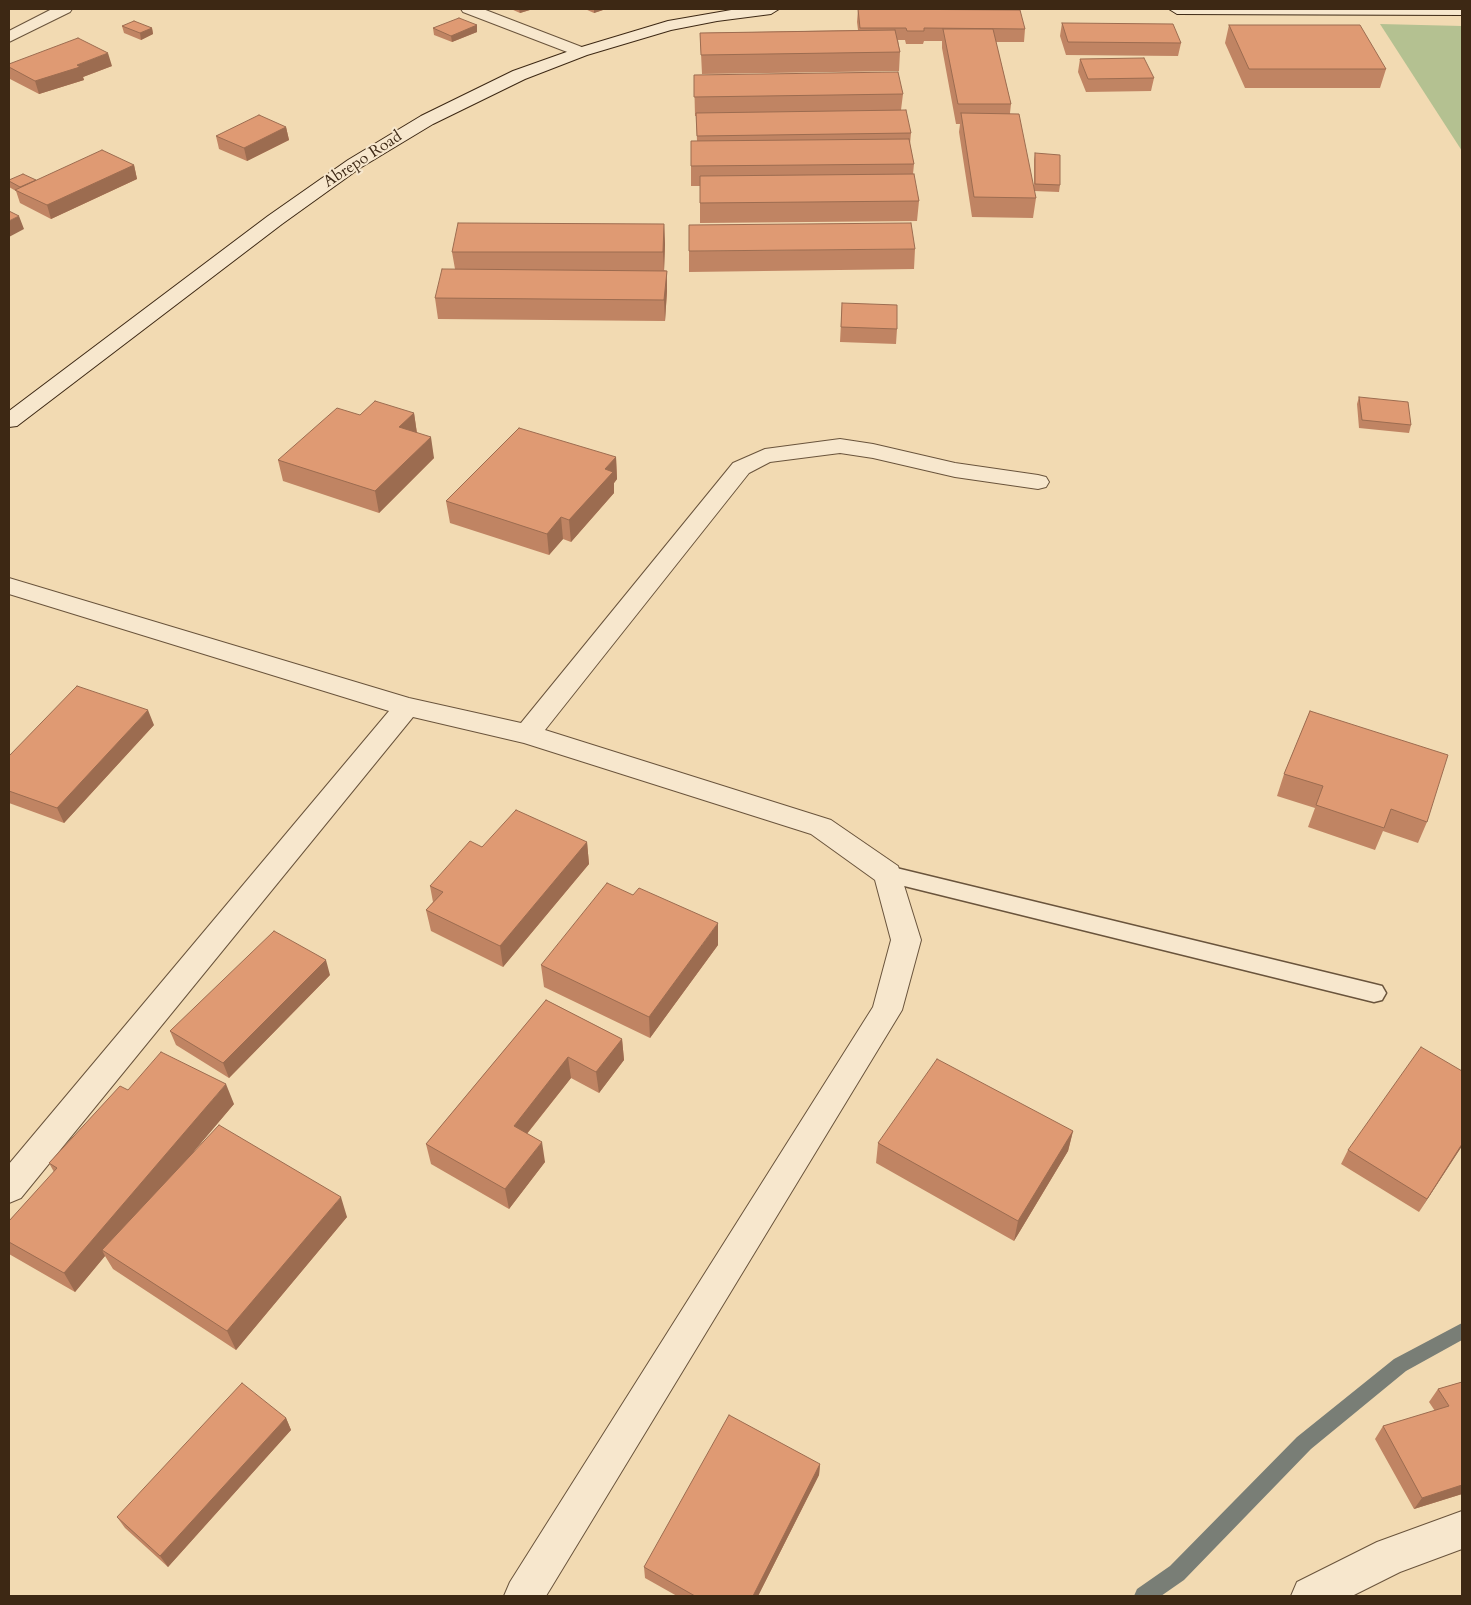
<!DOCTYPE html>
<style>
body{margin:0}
#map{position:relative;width:1471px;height:1605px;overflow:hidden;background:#f2dab2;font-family:Cardo,serif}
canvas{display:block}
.frame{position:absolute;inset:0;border:10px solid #3d2814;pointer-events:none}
</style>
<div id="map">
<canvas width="1471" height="1605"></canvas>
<div class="frame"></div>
</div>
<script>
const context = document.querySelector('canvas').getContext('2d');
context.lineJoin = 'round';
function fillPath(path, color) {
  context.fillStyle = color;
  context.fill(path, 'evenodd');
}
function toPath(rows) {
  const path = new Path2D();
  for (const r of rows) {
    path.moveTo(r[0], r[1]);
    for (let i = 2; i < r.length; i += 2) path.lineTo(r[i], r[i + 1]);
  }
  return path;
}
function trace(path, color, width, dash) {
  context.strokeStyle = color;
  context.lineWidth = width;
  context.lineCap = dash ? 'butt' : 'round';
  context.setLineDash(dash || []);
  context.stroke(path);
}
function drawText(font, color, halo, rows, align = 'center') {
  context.font = font + ' Cardo,serif';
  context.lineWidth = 4;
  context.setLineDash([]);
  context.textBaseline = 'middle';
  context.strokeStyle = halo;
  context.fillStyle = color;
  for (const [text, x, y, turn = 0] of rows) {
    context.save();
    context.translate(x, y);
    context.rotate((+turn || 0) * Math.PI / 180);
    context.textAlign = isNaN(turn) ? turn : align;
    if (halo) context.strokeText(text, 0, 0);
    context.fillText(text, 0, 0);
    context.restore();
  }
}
fillPath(toPath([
 [1380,24,1462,26,1462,151]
]), '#b4c191');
fillPath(toPath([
 [1462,1323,1462,1340,1406,1371,1311,1449,1184,1580,1161,1596,1134,1596,1137,1589,1170,1566,1297,1437,1394,1359,1462,1323]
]), '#797e76');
const service = toPath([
 [888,866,1374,984,1382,986,1386,993,1382,1000,1374,1002,880,880,877,874,880,868,888,866]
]);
const minor = toPath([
 [52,9,72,9,70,12,9,42,9,31,52,9],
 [461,9,483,9,587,49,589,52,581,57,575,55,463,12,461,9],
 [840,439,873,444,955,463,1038,475,1046,477,1049,482,1046,487,1038,489,955,477,873,458,840,453,770,462,749,473,545,730,831,820,898,866,921,940,902,1010,546,1596,504,1596,510,1582,873,1007,891,940,875,880,811,834,524,743,413,717,21,1198,9,1203,9,1164,389,711,9,594,9,578,409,698,521,723,733,463,765,449,840,439],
 [1462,1511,1462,1549,1400,1572,1352,1596,1291,1596,1297,1582,1377,1542,1462,1511]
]);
const secondary = toPath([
 [737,9,779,9,771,14,717,21,671,30,587,55,525,79,433,124,360,168,282,224,17,426,9,427,9,411,268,216,348,160,421,116,513,71,575,49,668,21,737,9],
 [1169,9,1462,9,1462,15,1177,14,1169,9]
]);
trace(service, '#6a543c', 3);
trace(minor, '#6a543c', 2);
trace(secondary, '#3d2814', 2);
fillPath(service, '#f7e7cd');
fillPath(minor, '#f7e7cd');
fillPath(secondary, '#f7e7cd');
fillPath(toPath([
 [511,9,533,9,520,13],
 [585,9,606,9,594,13],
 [858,9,1025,29,1024,42,996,42,1011,104,1010,113,1036,198,1033,218,972,217,959,132,960,124,956,124,942,48,942,41,924,41,923,44,906,44,905,40,898,40,900,52,899,71,702,74,700,33,858,30,857,22],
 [1062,23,1181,43,1178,56,1066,55,1060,36],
 [477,25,477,32,452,42,434,35,433,28],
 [1229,25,1386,69,1380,88,1245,88,1225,43],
 [122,26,152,28,153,34,141,40,124,33],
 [1080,59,1154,78,1151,91,1086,92,1078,72],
 [9,64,112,66,83,77,84,80,39,94,10,79,9,76],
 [694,75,903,94,901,110,911,133,910,144,914,164,913,174,919,201,917,221,700,223,700,186,691,186,691,141,697,141,696,116,695,116],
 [286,127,289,140,247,161,219,149,216,136],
 [1035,153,1060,185,1059,192,1034,191,1034,160],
 [134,165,137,179,51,219,20,203,16,191,9,187,9,180,36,180],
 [664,224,665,244,664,270,667,271,667,291,665,321,438,319,435,298,455,269,452,252],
 [915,249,914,269,689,272,689,251],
 [842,303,897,329,896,344,840,342],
 [1359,397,1411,425,1409,433,1359,428,1357,404],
 [414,413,417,433,434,458,379,513,283,481,278,460,360,415],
 [616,457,617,479,614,483,614,493,571,542,563,539,549,555,450,523,446,501],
 [1310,711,1427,822,1418,843,1383,831,1375,850,1308,827,1315,808,1277,796,1284,774],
 [154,725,64,823,9,803,9,756],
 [587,842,589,864,503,967,431,931,426,910,433,902,430,886,482,847],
 [718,945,650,1038,544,987,541,965],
 [330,975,229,1078,176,1045,170,1031],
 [546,1000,622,1039,624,1060,599,1093,571,1078,527,1134,545,1162,509,1209,431,1164,426,1144],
 [128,1090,234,1104,194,1151,347,1217,236,1350,113,1269,105,1256,75,1292,9,1254,9,1221,54,1172,49,1163],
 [1073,1131,1068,1151,1014,1241,876,1163,878,1143],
 [1462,1146,1419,1212,1341,1164,1348,1150],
 [1462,1382,1462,1494,1414,1509,1375,1439,1383,1426,1435,1411,1429,1402,1438,1389],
 [286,1418,291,1430,168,1567,125,1528,117,1517],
 [820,1464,819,1475,758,1596,677,1596,645,1578,644,1567]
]), '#c08463');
fillPath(toPath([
 [519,9,533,9,520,13],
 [594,9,606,9,594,13],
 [477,25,477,32,452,42,451,36],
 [152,28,153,34,141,40,140,33],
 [108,53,112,66,83,77,84,80,39,94,35,81],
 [286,127,289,140,247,161,244,148],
 [134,165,137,179,51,219,47,205],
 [19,216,24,229,9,237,9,221],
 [664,224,665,244,664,272,663,252],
 [667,271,667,291,665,321,664,300],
 [414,413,417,434,399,427],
 [431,437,434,458,379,513,375,491],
 [616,457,617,479,614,483,614,493,571,542,569,520,605,469],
 [561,517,563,539,549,555,547,534],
 [148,710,154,725,64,823,57,808],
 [587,842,589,864,503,967,500,946],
 [718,923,718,945,650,1038,649,1017],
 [326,960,330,975,229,1078,223,1063],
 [622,1039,624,1060,599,1093,596,1072],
 [568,1057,571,1078,517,1146,514,1126],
 [226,1084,234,1104,108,1253,102,1250,105,1256,75,1292,64,1273],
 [1073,1131,1068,1151,1014,1241,1018,1221],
 [542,1142,545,1162,509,1209,505,1189],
 [1462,1144,1462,1146,1419,1212,1427,1199],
 [341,1197,347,1217,236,1350,227,1331],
 [286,1418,291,1430,168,1567,160,1556],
 [820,1464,819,1475,758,1596,753,1596],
 [1462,1485,1462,1494,1414,1509,1422,1498]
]), '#9c6c50');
const building = toPath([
 [858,9,1020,10,1025,29,924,28,924,31,907,31,906,28,860,28,858,9],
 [459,18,477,25,451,36,433,28,459,18],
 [134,21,152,28,140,33,122,26,134,21],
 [1062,23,1173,24,1181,43,1068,42,1062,23],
 [1229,25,1360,25,1386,69,1249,69,1229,25],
 [943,29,993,29,1011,104,958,104,943,29],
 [895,30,900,52,701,55,700,33,895,30],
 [78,38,108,53,77,65,80,67,35,81,9,67,9,64,78,38],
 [1144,58,1154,78,1088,79,1080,59,1144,58],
 [898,72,903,94,694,97,694,75,898,72],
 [906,110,911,133,697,136,696,113,906,110],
 [961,113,1019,114,1036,198,974,197,961,113],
 [259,115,286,127,244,148,216,136,259,115],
 [909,139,914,164,691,166,691,141,909,139],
 [102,150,134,165,47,205,15,190,102,150],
 [1035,153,1060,155,1060,185,1035,184,1035,153],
 [23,174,36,180,20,187,9,181,9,180,23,174],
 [914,174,919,201,700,203,700,176,914,174],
 [9,211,19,216,9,221,9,211],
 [458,223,664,224,663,252,452,252,458,223],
 [911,223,915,249,689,251,689,225,911,223],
 [442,269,667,271,664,300,435,298,442,269],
 [842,303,897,305,897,329,841,327,842,303],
 [1359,397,1408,402,1411,425,1362,420,1359,397],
 [375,401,414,413,399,427,431,437,375,491,278,460,337,408,360,415,375,401],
 [519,428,616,457,605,469,613,472,569,520,561,517,547,534,446,501,519,428],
 [77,686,148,710,57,808,9,791,9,756,77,686],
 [1310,711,1448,755,1427,822,1391,809,1384,828,1316,805,1323,786,1284,774,1310,711],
 [516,810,587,842,500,946,426,910,443,892,430,886,470,841,482,847,516,810],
 [607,883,633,895,639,888,718,923,649,1017,541,965,607,883],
 [274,931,326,960,223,1063,170,1031,274,931],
 [546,1000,622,1039,596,1072,568,1057,514,1126,542,1142,505,1189,426,1144,546,1000],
 [1421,1047,1462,1071,1462,1144,1427,1199,1348,1150,1421,1047],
 [161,1052,226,1084,64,1273,9,1242,9,1221,57,1168,49,1163,120,1086,128,1090,161,1052],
 [937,1059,1073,1131,1018,1221,878,1143,937,1059],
 [219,1125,341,1197,227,1331,102,1250,219,1125],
 [1462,1382,1462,1485,1422,1498,1383,1426,1449,1406,1438,1389,1462,1382],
 [242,1383,286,1418,160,1556,117,1517,242,1383],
 [729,1415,820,1464,753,1596,695,1596,644,1567,729,1415]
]);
fillPath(building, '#df9a73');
trace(building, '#9c6c50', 1);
drawText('16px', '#3d2814', '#f7e7cd', [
 ["Abrepo Road",363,160,-33]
]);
</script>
